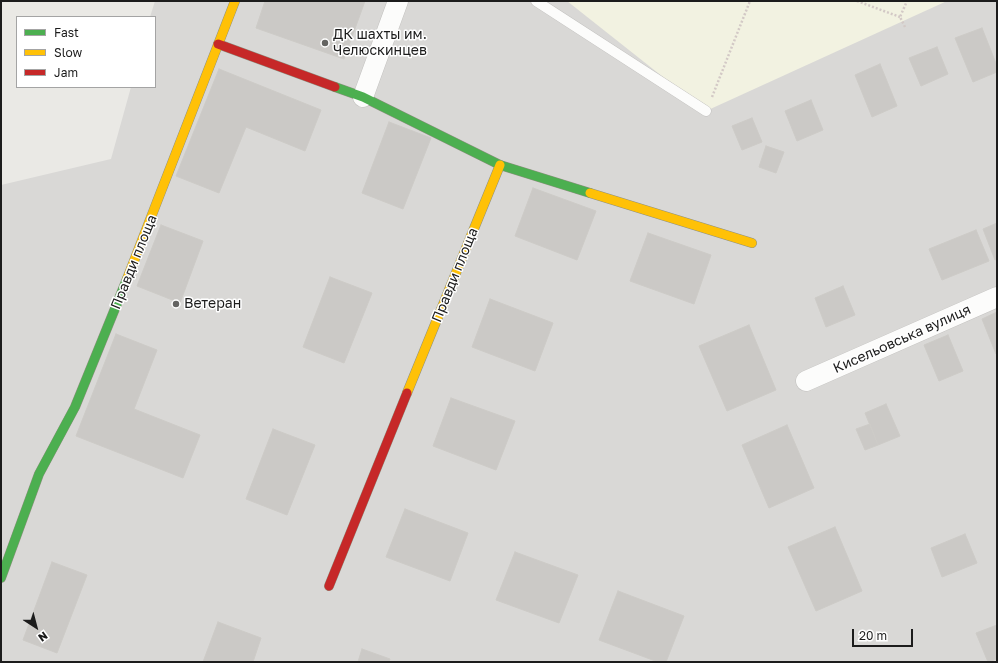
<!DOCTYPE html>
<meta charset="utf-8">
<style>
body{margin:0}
#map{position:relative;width:998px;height:663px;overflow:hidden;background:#eae9e5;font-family:"Golos Text",sans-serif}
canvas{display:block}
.frame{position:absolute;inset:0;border:2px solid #1c1c1c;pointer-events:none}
.legend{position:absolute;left:16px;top:16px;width:140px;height:72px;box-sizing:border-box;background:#fff;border:1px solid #a4a4a4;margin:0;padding:5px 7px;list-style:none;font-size:12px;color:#1c1c1c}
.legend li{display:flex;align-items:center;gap:8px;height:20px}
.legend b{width:20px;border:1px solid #a4a4a4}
.north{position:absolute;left:16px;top:607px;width:40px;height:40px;-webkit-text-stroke:3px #fff;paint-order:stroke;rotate:144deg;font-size:11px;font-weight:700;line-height:16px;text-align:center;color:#1c1c1c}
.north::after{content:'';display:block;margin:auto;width:14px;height:18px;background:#1c1c1c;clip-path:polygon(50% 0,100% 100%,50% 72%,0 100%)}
.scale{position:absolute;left:852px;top:629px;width:61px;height:18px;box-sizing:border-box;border:2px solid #1c1c1c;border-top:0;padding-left:5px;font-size:12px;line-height:14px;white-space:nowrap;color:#1c1c1c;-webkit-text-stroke:3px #fff;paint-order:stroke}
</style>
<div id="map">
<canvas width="998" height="663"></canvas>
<div class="frame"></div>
<ul class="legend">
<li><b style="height:5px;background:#4caf50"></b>Fast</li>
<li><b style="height:5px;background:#ffc107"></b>Slow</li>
<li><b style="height:5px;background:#c62828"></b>Jam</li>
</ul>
<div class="north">N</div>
<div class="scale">20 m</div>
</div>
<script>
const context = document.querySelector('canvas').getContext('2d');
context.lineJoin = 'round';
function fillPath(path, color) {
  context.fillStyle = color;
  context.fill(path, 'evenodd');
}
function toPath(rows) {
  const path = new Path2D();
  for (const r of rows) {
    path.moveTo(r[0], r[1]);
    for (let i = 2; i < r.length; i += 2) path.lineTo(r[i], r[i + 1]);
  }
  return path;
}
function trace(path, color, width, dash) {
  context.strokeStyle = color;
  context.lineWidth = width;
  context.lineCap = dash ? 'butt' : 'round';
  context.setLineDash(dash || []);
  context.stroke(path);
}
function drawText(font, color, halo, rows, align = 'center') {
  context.font = font + ' "Golos Text",sans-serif';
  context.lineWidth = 3;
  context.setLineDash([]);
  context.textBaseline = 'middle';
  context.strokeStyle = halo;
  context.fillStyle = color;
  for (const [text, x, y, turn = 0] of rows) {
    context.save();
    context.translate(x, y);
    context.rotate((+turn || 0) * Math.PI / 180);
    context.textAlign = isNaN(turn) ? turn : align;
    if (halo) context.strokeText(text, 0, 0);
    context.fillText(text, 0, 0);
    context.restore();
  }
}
fillPath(toPath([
 [155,1,997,1,997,662,1,662,1,185,111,159,131,87,155,87,155,17,150,17]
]), '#d9d8d6');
fillPath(toPath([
 [567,1,947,1,706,111]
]), '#f2f2e1');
const building = toPath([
 [265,1,365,1,344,59,256,28,265,1],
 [982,28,997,66,997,72,973,82,955,38,982,28],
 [937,47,948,74,921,86,909,58,937,47],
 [880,64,897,106,872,117,855,75,880,64],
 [219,69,321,110,305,151,246,127,219,193,176,176,219,69],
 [811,100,823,130,797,141,785,111,811,100],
 [752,118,762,142,742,150,732,126,752,118],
 [389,122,431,138,403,209,362,193,389,122],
 [766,146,784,152,776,173,759,167,766,146],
 [533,188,596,211,577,260,515,236,533,188],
 [997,223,997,259,995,260,983,229,997,223],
 [161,225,203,241,180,303,137,286,161,225],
 [976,230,989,261,942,280,929,249,976,230],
 [648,233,711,255,694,304,630,281,648,233],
 [330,277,372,293,344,363,303,347,330,277],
 [843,286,855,315,826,327,815,298,843,286],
 [490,299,553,323,535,371,472,347,490,299],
 [997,312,997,353,996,354,982,319,997,312],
 [749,325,776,390,727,411,699,346,749,325],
 [116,334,157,350,134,409,200,435,183,478,76,436,116,334],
 [948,335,963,371,939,381,924,345,948,335],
 [451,398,515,421,496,470,433,446,451,398],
 [886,404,900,436,878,445,865,413,886,404],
 [870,424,878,445,865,450,856,429,870,424],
 [787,425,814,488,769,508,742,445,787,425],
 [273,429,315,445,287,515,246,499,273,429],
 [405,509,468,533,450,581,386,557,405,509],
 [835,527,862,591,816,611,788,547,835,527],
 [965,534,977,563,942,577,931,548,965,534],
 [515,552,578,575,559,623,496,600,515,552],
 [52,562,87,575,57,653,23,640,52,562],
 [618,591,684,616,666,662,658,662,599,640,618,591],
 [218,622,261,638,253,662,203,662,218,622],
 [997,625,997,659,988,662,976,633,997,625],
 [362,649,390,659,389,662,358,662,362,649]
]);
fillPath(building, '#cbc9c6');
trace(building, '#cdcbc7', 1);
const lane = toPath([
 [536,1,706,111]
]);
const street = toPath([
 [363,97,398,1],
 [806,381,997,297]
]);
const fast = toPath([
 [335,87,363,97,500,165,590,193],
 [1,578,39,474,75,407,127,279]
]);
const slow = toPath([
 [590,193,752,243],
 [127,279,235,1],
 [407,393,500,165]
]);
const jam = toPath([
 [218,44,335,87],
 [329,586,407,393]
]);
trace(lane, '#c0bfbd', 11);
trace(street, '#c0bfbd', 21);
trace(fast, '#8f9180', 10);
trace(slow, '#8f9180', 10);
trace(jam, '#8f9180', 10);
trace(toPath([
 [857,1,900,17],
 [905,27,900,17,907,1],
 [712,97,750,1]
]), '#d3c9c6', 2.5, [2, 2]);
trace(lane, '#fcfcfb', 10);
trace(street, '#fcfcfb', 20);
trace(fast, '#4caf50', 9);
trace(slow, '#ffc107', 9);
trace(jam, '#c62828', 9);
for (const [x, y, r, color] of [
 [325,43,4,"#646462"],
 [176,304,4,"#646462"]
]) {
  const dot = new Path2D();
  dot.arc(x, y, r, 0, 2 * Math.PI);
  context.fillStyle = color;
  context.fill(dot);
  trace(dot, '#fff', 1.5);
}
drawText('14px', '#1c1c1c', '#fff', [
 ["ДК шахты им.",333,35],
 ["Челюскинцев",333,51],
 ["Ветеран",184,304]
], 'left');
drawText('14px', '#1c1c1c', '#fff', [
 ["Правди площа",134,262,-68],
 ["Правди площа",455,275,-68],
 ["Кисельовська вулиця",902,339,-24]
]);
</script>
